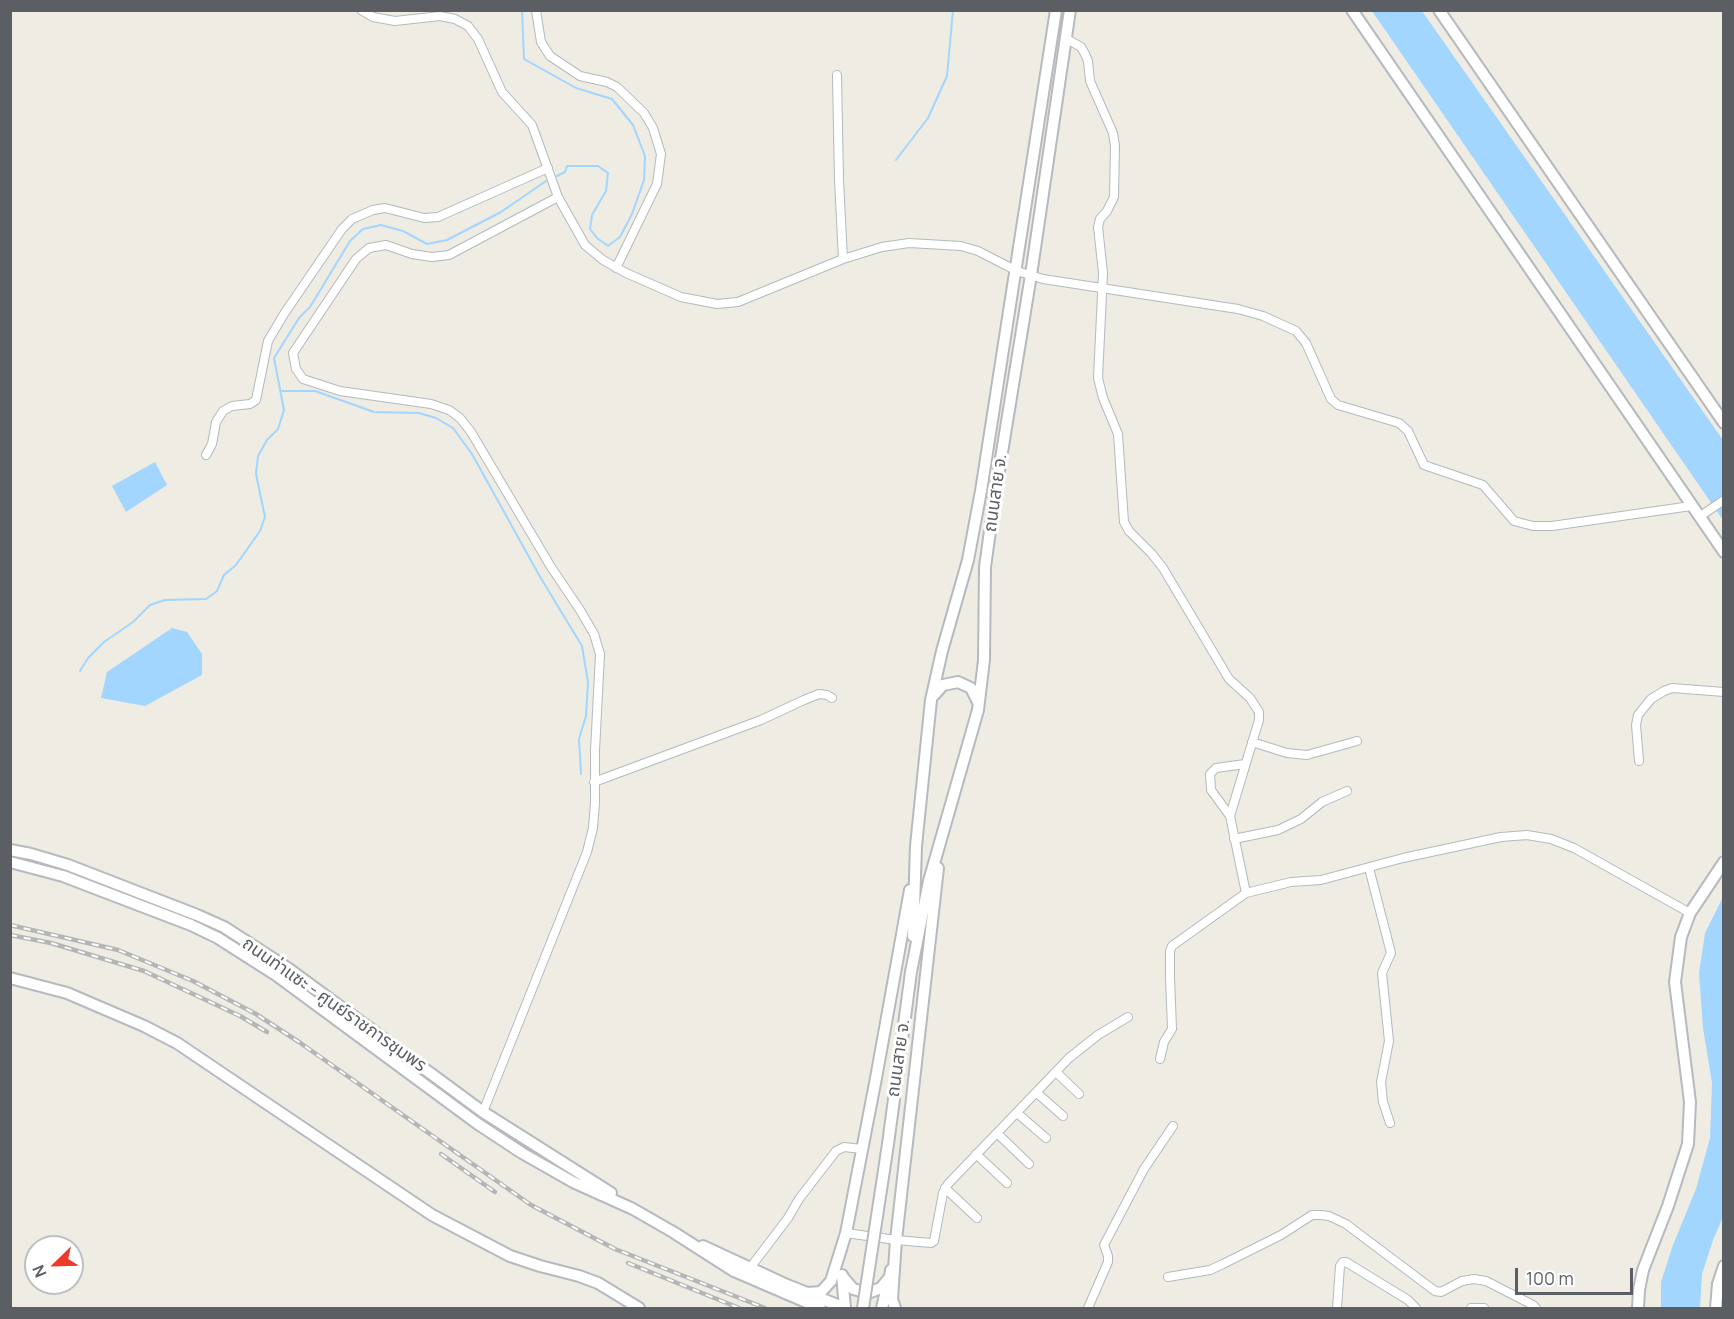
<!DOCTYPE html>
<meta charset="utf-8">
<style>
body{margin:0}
#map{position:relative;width:1734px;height:1319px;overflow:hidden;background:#eeece3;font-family:Manrope,sans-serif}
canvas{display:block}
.frame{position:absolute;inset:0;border:12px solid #5b5f64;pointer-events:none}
.north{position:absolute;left:24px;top:1235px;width:60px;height:60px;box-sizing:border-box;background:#fff;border:2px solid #bdbfc1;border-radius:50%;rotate:247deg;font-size:16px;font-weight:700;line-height:24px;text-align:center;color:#5b5f64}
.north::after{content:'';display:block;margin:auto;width:21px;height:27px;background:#ed3a2a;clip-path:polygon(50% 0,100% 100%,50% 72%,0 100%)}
.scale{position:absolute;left:1515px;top:1268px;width:118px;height:27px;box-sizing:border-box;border:3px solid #5b5f64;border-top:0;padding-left:8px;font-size:18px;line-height:21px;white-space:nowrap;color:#5b5f64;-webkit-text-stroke:4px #fff;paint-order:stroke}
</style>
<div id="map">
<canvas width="1734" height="1319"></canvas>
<div class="frame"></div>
<div class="north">N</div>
<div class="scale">100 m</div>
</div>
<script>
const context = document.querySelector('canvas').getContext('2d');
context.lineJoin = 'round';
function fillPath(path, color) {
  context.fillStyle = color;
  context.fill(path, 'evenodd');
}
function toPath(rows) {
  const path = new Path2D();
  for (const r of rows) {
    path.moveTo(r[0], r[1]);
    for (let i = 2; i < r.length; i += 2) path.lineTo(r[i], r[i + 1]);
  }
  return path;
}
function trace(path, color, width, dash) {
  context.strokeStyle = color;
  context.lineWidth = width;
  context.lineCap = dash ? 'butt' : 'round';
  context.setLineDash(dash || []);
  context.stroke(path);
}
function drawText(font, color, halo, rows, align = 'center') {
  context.font = font + ' Manrope,"Noto Sans Thai",sans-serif';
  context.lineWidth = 6;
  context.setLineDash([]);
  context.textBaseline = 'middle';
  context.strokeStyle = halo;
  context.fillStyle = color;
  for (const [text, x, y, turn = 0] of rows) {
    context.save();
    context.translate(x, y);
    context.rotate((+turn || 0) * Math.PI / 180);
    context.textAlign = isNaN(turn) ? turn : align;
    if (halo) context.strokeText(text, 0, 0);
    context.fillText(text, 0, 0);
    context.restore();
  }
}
fillPath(toPath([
 [1372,11,1422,11,1723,440,1723,520],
 [155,462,167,485,126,512,112,486],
 [172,628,187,632,202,654,202,675,145,706,101,698,107,672],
 [1723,897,1723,1217,1713,1240,1702,1274,1700,1308,1661,1308,1661,1282,1673,1245,1696,1189,1710,1138,1712,1083,1703,1028,1699,973,1705,933]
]), '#a2d6ff');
trace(toPath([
 [522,10,524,59,576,88,612,99,633,125,645,156,644,180,632,214,620,237,608,246,597,238,590,229,592,215,606,191,608,173,598,166,567,166,565,172,557,176],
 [896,160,928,118,947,76,953,10],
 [282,391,315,391,374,412,419,413,436,418,453,428,472,454,539,575,582,646,588,682,586,716,579,739,581,774],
 [80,671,88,658,104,642,133,622,150,605,165,600,206,599,217,591,224,575,236,565,260,531,265,517,256,474,258,456,267,440,278,429,284,410,274,358,299,318,310,307,350,241,363,229,381,225,403,231,427,244,447,240,501,212,546,181]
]), '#a2d6ff', 2);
const street = toPath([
 [361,10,373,17,395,21,440,16,455,19,468,26,478,39,502,92,532,125,558,197,585,245,603,260,626,273,681,297,717,304,738,302,843,259,882,247,909,243,961,246,978,251,1017,271,1043,279,1238,309,1263,316,1296,331,1306,343,1331,399,1338,405,1399,423,1408,431,1424,465,1483,485,1514,521,1533,526,1552,526,1691,506],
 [536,10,541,42,550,56,580,76,607,82,617,87,644,113,653,128,661,154,657,184,616,268],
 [1065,38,1081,47,1085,54,1088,61,1090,81,1113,133,1115,146,1114,197,1107,211,1100,219,1098,227,1103,273,1098,378,1103,398,1118,434,1124,522,1129,531,1152,554,1163,568,1229,679,1250,698,1259,712,1259,720,1230,816,1246,893],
 [837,75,839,180,843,259],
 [206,455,212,444,216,422,223,411,232,406,250,404,256,400,268,341,284,314,342,229,352,219,373,210,385,208,424,218,438,217,548,168],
 [1699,517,1724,500],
 [1252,742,1287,753,1307,755,1357,741],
 [1639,761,1636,725,1638,715,1651,699,1664,691,1672,688,1724,692],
 [594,782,761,720,804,700,819,694,827,695,832,698],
 [1230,816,1211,790,1210,774,1216,768,1245,764],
 [1234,839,1278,830,1301,819,1322,802,1347,791],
 [1369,868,1391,953,1382,973,1389,1041,1381,1082,1383,1102,1390,1123],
 [1160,1059,1164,1042,1172,1029,1170,977,1170,951,1172,946,1246,893,1291,882,1321,880,1403,858,1501,837,1527,835,1551,839,1574,848,1690,913],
 [1056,1072,1079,1094],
 [1037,1093,1063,1116],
 [483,1112,587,852,593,828,595,803,595,751,600,654,594,634,580,610,551,567,471,432,460,418,449,410,431,404,340,391,303,379,296,369,293,353,356,259,369,248,386,245,412,254,432,257,449,255,558,197],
 [1017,1113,1046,1138],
 [997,1133,1029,1164],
 [976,1154,1007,1183],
 [945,1188,977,1218],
 [846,1233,896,1240,931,1243,934,1241,943,1193,948,1184,1069,1058,1098,1035,1128,1017],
 [750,1268,788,1218,799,1199,836,1151,844,1147,862,1149],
 [1168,1277,1210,1270,1223,1264,1281,1235,1312,1215,1321,1215,1329,1216,1346,1224,1435,1291,1441,1292,1462,1281,1474,1279,1486,1281,1533,1305,1536,1308],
 [1088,1308,1108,1262,1108,1256,1104,1245,1144,1169,1173,1126],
 [1337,1308,1340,1266,1343,1262,1346,1262,1408,1300,1416,1308],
 [1471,1308,1484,1308]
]);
const secondary = toPath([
 [1352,10,1724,552],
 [1439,10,1724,423],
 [934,695,943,685,958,682,971,688,978,702],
 [10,850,31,854,68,865,197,915,224,927,289,969,483,1112,611,1193],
 [10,862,63,876,191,925,218,938,276,975,478,1124,522,1153,573,1182,633,1209,673,1232,734,1271,820,1308],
 [913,936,916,846,931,700,942,651,968,560,981,491,1056,10],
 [10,978,67,993,144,1026,177,1043,432,1215,510,1256,540,1266,579,1276,598,1283,639,1308],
 [888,1144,911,972,929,881,978,710,984,660,985,567,995,495,1031,275,1070,10],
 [703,1246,787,1285,807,1293,845,1308,842,1275],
 [842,1276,853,1289,868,1293,881,1288,890,1277,891,1270],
 [807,1293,821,1292,831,1281,846,1233,876,1078,910,890],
 [882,1308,888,1283],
 [895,1308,892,1299,896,1240,938,868],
 [1638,1308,1639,1290,1643,1270,1668,1206,1688,1144,1690,1102,1675,982,1681,937,1690,913,1724,862],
 [1716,1308,1718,1284,1724,1266]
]);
trace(street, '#b5b9bd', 10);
trace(secondary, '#b6babf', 14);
trace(street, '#fff', 8);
trace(secondary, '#fff', 10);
const rail = toPath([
 [10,925,118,950,193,981,256,1014,299,1042,531,1205,615,1249,765,1308],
 [10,935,51,943,144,971,240,1016,267,1032],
 [441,1154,495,1192],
 [628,1263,739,1308]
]);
trace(rail, '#b4b5b5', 4.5);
trace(rail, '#fff', 2, [7]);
const secondaryBridge = toPath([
 [863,1308,888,1144]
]);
trace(secondaryBridge, '#b6babf', 14, []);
trace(secondaryBridge, '#fff', 10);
drawText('18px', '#5b5f64', '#fff', [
 ["ถนนสาย จ.",996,493,-82],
 ["ถนนท่าแซะ - ศูนย์ราชการชุมพร",334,1005,35],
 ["ถนนสาย จ.",899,1058,-82]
]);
</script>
